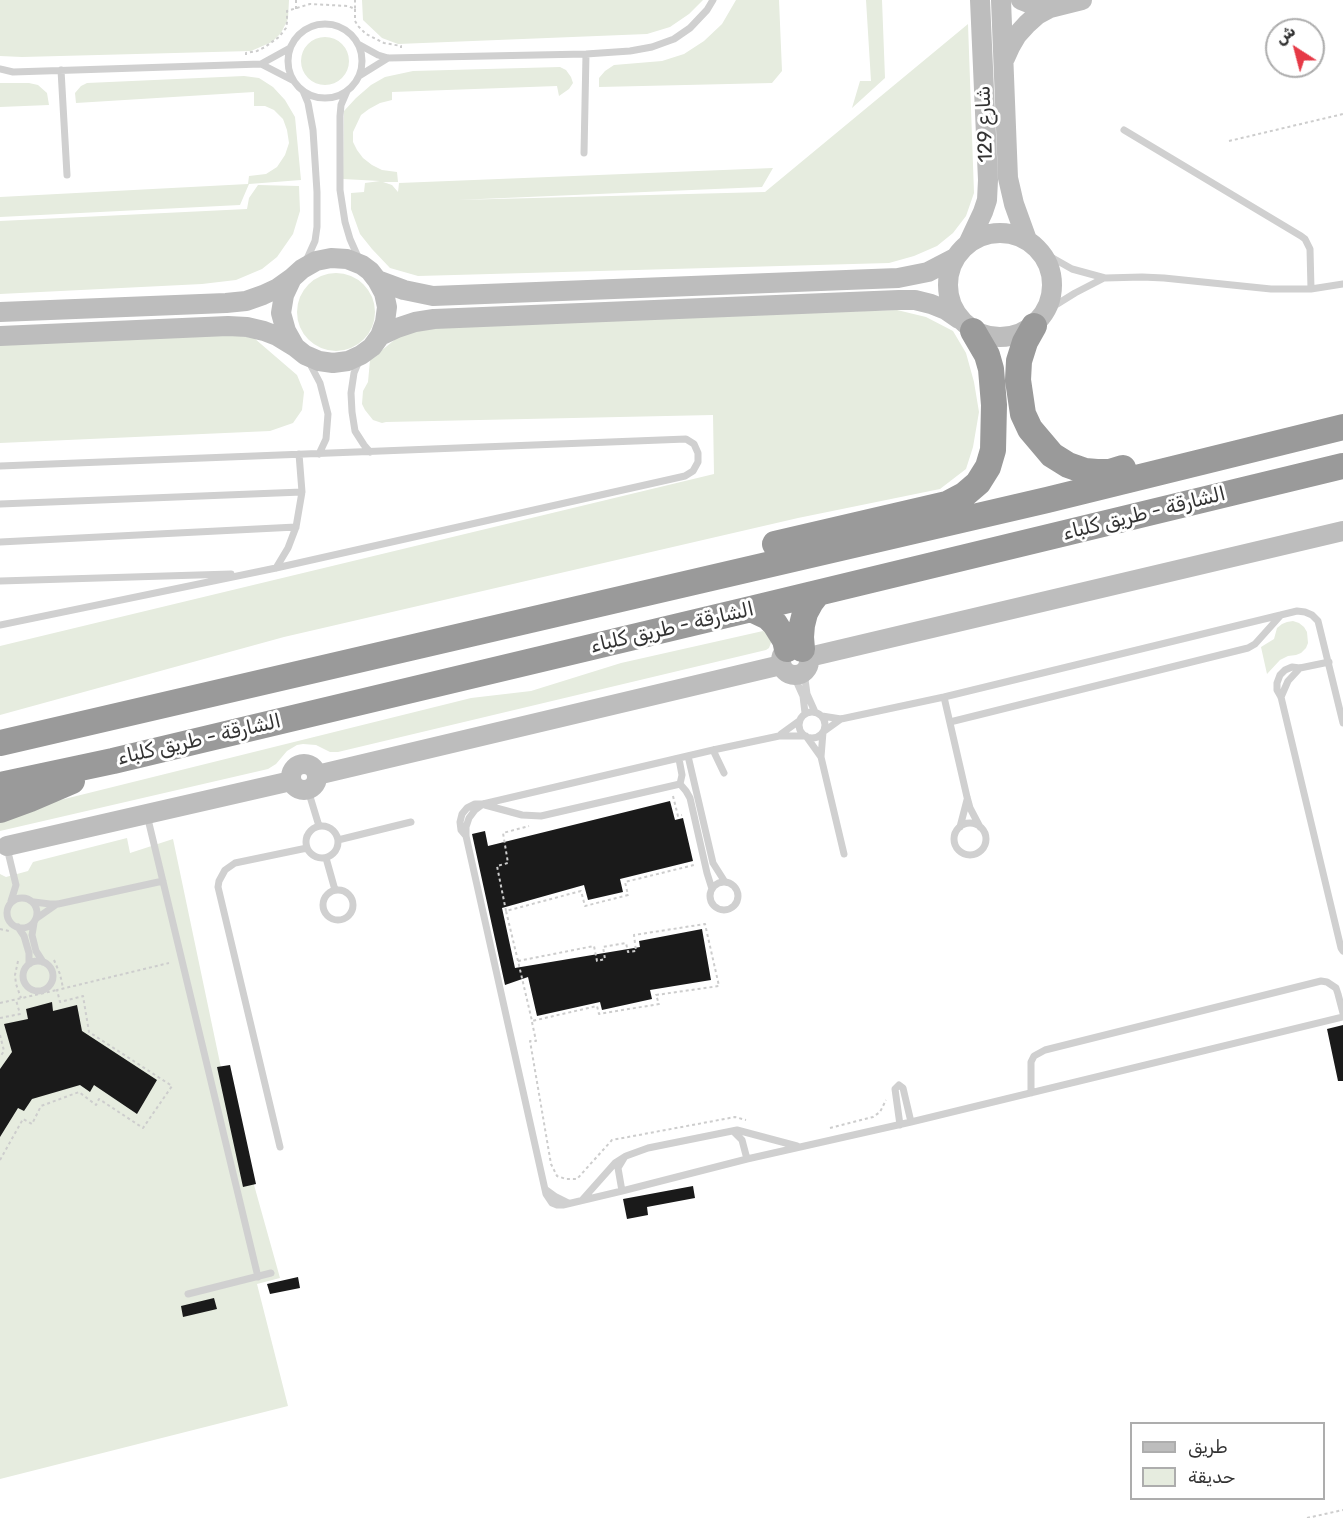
<!DOCTYPE html>
<meta charset="utf-8">
<style>
body{margin:0}
#map{position:relative;width:1343px;height:1518px;overflow:hidden;background:#fff;font-family:Rubik,"Noto Naskh Arabic",sans-serif}
canvas{display:block}
.legend{position:absolute;left:1130px;top:1422px;width:195px;height:78px;box-sizing:border-box;background:#fff;border:2px solid #adadad;margin:0;padding:8px 10px;list-style:none;font-size:18px;color:#333}
.legend li{display:flex;align-items:center;gap:12px;height:30px}
.legend b{width:30px;border:2px solid #adadad}
.north{position:absolute;left:1265px;top:18px;width:60px;height:60px;box-sizing:border-box;background:#fff;border:2px solid #adadad;border-radius:50%;rotate:324deg;font-size:16px;font-weight:700;line-height:24px;text-align:center;color:#333}
.north::after{content:'';display:block;margin:auto;width:21px;height:27px;background:#e63946;clip-path:polygon(50% 0,100% 100%,50% 72%,0 100%)}
</style>
<div id="map">
<canvas width="1343" height="1518"></canvas>
<ul class="legend">
<li><b style="height:8px;background:#bdbdbd"></b>طريق</li>
<li><b style="height:16px;background:#e6ecdf"></b>حديقة</li>
</ul>
<div class="north">ش</div>
</div>
<script>
const context = document.querySelector('canvas').getContext('2d');
context.lineJoin = 'round';
function fillPath(path, color) {
  context.fillStyle = color;
  context.fill(path, 'evenodd');
}
function toPath(rows) {
  const path = new Path2D();
  for (const r of rows) {
    if (r.length === 3) {
      path.moveTo(r[0] + r[2], r[1]);
      path.arc(r[0], r[1], r[2], 0, 2 * Math.PI);
      continue;
    }
    path.moveTo(r[0], r[1]);
    for (let i = 2; i < r.length; i += 2) path.lineTo(r[i], r[i + 1]);
  }
  return path;
}
function trace(path, color, width, dash) {
  context.strokeStyle = color;
  context.lineWidth = width;
  context.lineCap = dash ? 'butt' : 'round';
  context.setLineDash(dash || []);
  context.stroke(path);
}
function drawText(font, color, halo, rows, align = 'center') {
  context.font = font + ' Rubik,"Noto Naskh Arabic",sans-serif';
  context.lineWidth = 6;
  context.setLineDash([]);
  context.textBaseline = 'middle';
  context.strokeStyle = halo;
  context.fillStyle = color;
  for (const [text, x, y, turn = 0] of rows) {
    context.save();
    context.translate(x, y);
    context.rotate((+turn || 0) * Math.PI / 180);
    context.textAlign = isNaN(turn) ? turn : align;
    if (halo) context.strokeText(text, 0, 0);
    context.fillText(text, 0, 0);
    context.restore();
  }
}
fillPath(toPath([
 [0,0,289,0,288,19,281,33,272,42,251,51,22,57,0,56],
 [362,0,703,0,689,14,670,27,647,34,398,44,382,38,363,20],
 [736,0,779,0,782,71,772,83,599,87,599,78,605,71,614,65,662,61,684,54,704,41,722,24],
 [866,0,882,0,885,78,852,108,860,81,871,81],
 [968,24,974,193,966,216,953,233,937,246,914,256,889,263,418,276,390,268,372,249,360,234,351,209,351,193,364,192,365,183,380,181,343,179,344,111,356,98,371,85,385,77,413,71,560,67,566,70,571,77,573,83,569,89,559,96,557,86,392,92,392,100,380,103,369,109,361,115,353,132,353,142,357,150,363,158,372,165,382,170,397,172,398,182,383,182,392,185,398,192,399,183,773,168,762,187,457,200,765,192],
 [325,61,24],
 [244,76,259,78,273,87,285,100,295,117,301,180,249,184,240,205,0,217,0,197,248,184,249,176,266,174,277,167,285,155,289,143,287,130,283,119,274,110,265,106,254,106,254,92,76,103,75,93,81,86,87,83],
 [0,83,29,83,38,85,47,93,49,105,0,107],
 [258,185,299,186,300,211,293,234,277,257,262,269,236,280,202,284,0,294,0,221,247,209,249,198],
 [336,312,39],
 [897,310,926,317,953,331,966,353,974,382,979,412,973,447,966,469,940,489,798,518,284,637,0,715,0,646,714,474,713,415,386,422,382,423,373,420,365,410,362,404,363,391,368,382,370,360,398,337,422,328,453,324],
 [219,333,254,338,297,375,304,392,302,410,293,423,270,431,0,443,0,344],
 [1293,621,1299,623,1304,627,1307,632,1308,643,1306,648,1301,653,1296,655,1288,656,1280,660,1267,674,1261,647,1274,639,1277,628,1282,624,1287,622],
 [763,631,767,633,772,640,769,648,766,650,338,752,330,752,316,745,303,744,297,745,287,751,276,764,268,769,0,831,0,815,451,703,471,698,531,691,621,663],
 [127,838,130,853,173,839,220,1063,280,1278,257,1284,288,1406,0,1479,0,874,6,877,28,871,33,862]
]), '#e6ecdf');
fillPath(toPath([
 [670,801,675,820,683,818,693,861,620,879,623,892,588,900,584,885,502,908,515,968,640,947,639,941,702,929,711,980,650,990,652,999,602,1010,600,1002,537,1016,528,977,505,985,472,834,485,831,488,846],
 [52,1002,53,1011,77,1005,82,1031,157,1080,137,1114,94,1085,90,1092,80,1085,32,1099,24,1111,18,1108,0,1137,0,1069,12,1052,4,1024,28,1019,26,1009],
 [1343,1025,1343,1081,1338,1081,1327,1029],
 [230,1065,256,1184,243,1187,217,1067],
 [693,1186,695,1198,647,1207,648,1215,627,1219,623,1199],
 [298,1277,300,1288,270,1294,267,1284],
 [214,1298,217,1309,183,1317,181,1306]
]), '#1a1a1a');
trace(toPath([
 [296,0,296,9],
 [355,9,355,21,358,26,366,34,384,43,401,46,401,48],
 [246,55,246,53,257,51,265,47,279,37,286,28,287,22,287,11,310,4,348,6,355,9,355,0],
 [1229,141,1343,114],
 [673,796,678,816,682,815],
 [506,911,497,866,508,863,503,833,529,826],
 [0,929,9,931],
 [54,960,60,974,63,988],
 [18,961,15,975,16,984,21,998],
 [518,961,594,946,597,961,605,959,603,947,626,943,628,952,636,951,634,935,705,924,719,986,656,995,659,1004,599,1014,597,1006,532,1021,518,961,506,911,581,891,585,906,628,895,625,882,694,865],
 [0,1003,57,990],
 [0,1018,20,1014,16,1000],
 [532,1022,536,1041,530,1041,551,1164,557,1176,566,1179,577,1179,612,1140,735,1117,746,1120],
 [0,1035,4,1051,0,1057],
 [830,1128,873,1117,880,1112,886,1100],
 [0,1160,23,1119,32,1124,41,1106,79,1092,96,1105,99,1099,143,1128,172,1086,89,1032,83,996,60,1002,57,990,169,963],
 [1307,1518,1343,1510]
]), '#cdcdcd', 2, [3, 3]);
trace(toPath([
 [325,61,37],
 [358,44,378,55,388,58,586,54,630,51,652,47,674,39,690,28,707,10,713,0],
 [261,64,290,48],
 [0,69,13,72,261,64,292,80],
 [61,70,67,175],
 [359,76,388,58],
 [303,91,308,103,313,130,317,192,317,227,315,241,306,261],
 [347,91,341,105,340,116,340,190,345,222,350,239,358,257],
 [1124,130,1301,236,1305,239,1310,249,1311,289],
 [584,153,586,54],
 [1042,252,1072,269,1105,278,1142,277,1164,278,1271,289,1311,289,1343,284],
 [1046,311,1075,293,1104,278],
 [359,361,354,373,351,393,352,412,355,431,364,445,370,452],
 [309,362,320,383,328,414,326,439,319,454],
 [0,466,686,439,694,444,698,453,698,462,693,471,685,476,276,568,0,625],
 [0,504,302,492],
 [0,542,296,527],
 [276,568,288,548,296,527,302,492,299,454],
 [0,581,231,574],
 [1329,662,1300,668,1292,667,1285,670,1280,675,1277,683,1277,690,1281,697,1341,948,1343,951],
 [804,672,807,694,815,712],
 [794,676,803,696,805,713],
 [944,697,967,797,970,808,980,827],
 [1281,697,1288,681,1300,668],
 [812,725,13],
 [822,716,841,719,944,697,1297,611,1305,612,1312,615,1318,621,1343,723],
 [841,719,823,732,821,757,844,854],
 [950,722,1248,648,1255,644,1281,615],
 [781,734,799,721],
 [713,750,724,773],
 [688,756,713,863,725,882],
 [680,784,686,791,690,798,707,873,712,889],
 [308,790,319,826],
 [483,804,475,810,469,818,466,827,466,836,546,1194,552,1203,557,1205,563,1205,622,1191,747,1159,911,1122,1343,1017],
 [485,805,522,815,541,816,680,784,682,775,679,759],
 [147,815,258,1277],
 [970,839,16],
 [322,842,16],
 [960,827,967,800],
 [466,836,461,830,460,822,462,814,467,808,475,804,483,804,713,750,779,736,806,736,821,757],
 [338,840,411,822],
 [7,848,16,885,11,901],
 [326,858,335,890],
 [724,896,14],
 [338,905,15],
 [22,913,15],
 [34,902,50,904,58,904,163,881],
 [37,918,57,904],
 [34,923,32,935,36,951,43,962],
 [18,927,24,936,29,953,29,964],
 [38,976,15],
 [1031,1093,1031,1062,1034,1056,1045,1050,1321,981,1327,982,1336,988,1338,994,1343,1013],
 [900,1125,895,1089,899,1085,903,1088,911,1122],
 [733,1131,742,1140,747,1159],
 [280,1147,218,887,219,881,225,870,235,863,307,848],
 [545,1189,556,1197,568,1203],
 [622,1191,618,1168,624,1158],
 [583,1199,615,1163,626,1156,648,1148,737,1130,797,1146],
 [188,1294,271,1273]
]), '#d0d0d0', 7);
trace(toPath([
 [1001,0,1008,178,1014,204,1027,240],
 [1021,0,1036,6,1050,8],
 [1005,58,1010,47,1017,35,1027,24,1037,15,1050,8,1082,0],
 [1000,285,52],
 [968,244,983,212,987,200,988,180,980,0],
 [377,280,404,290,433,296,898,278,928,272,955,258],
 [0,312,226,303,246,301,263,295,278,288,292,278,302,269,316,261,331,258,347,259,362,265,370,271,377,280,384,293,387,307,385,322,380,336,372,347,361,355,348,361,333,363,319,361,305,355,295,347,286,331,281,313,284,295,292,278],
 [0,336,228,326,247,327,264,331,277,336,295,347],
 [380,336,397,328,415,322,434,319,899,300,915,300,931,304,946,310,959,319],
 [795,661,14],
 [809,657,1343,531],
 [304,777,13],
 [317,775,781,665],
 [7,846,291,781]
]), '#bdbdbd', 20);
trace(toPath([
 [1034,326,1025,342,1019,361,1018,380,1023,414,1030,429,1052,455,1068,465,1085,471,1097,472,1110,472,1123,468],
 [775,544,947,504,964,495,978,483,988,467,993,450,994,405,991,369,987,355,973,331],
 [751,609,768,617,775,624,785,640,787,649],
 [802,649,801,637,802,625,805,613,811,602,818,593],
 [0,743,1047,500,1343,427],
 [0,785,113,761,751,609,1343,466],
 [0,810,30,799,72,781]
]), '#9a9a9a', 26);
drawText('20px', '#333', '#fff', [
 ["شارع 129",985,124,-92],
 ["الشارقة - طريق كلباء",1144,514,-14],
 ["الشارقة - طريق كلباء",672,628,-13],
 ["الشارقة - طريق كلباء",199,740,-13]
]);
</script>
